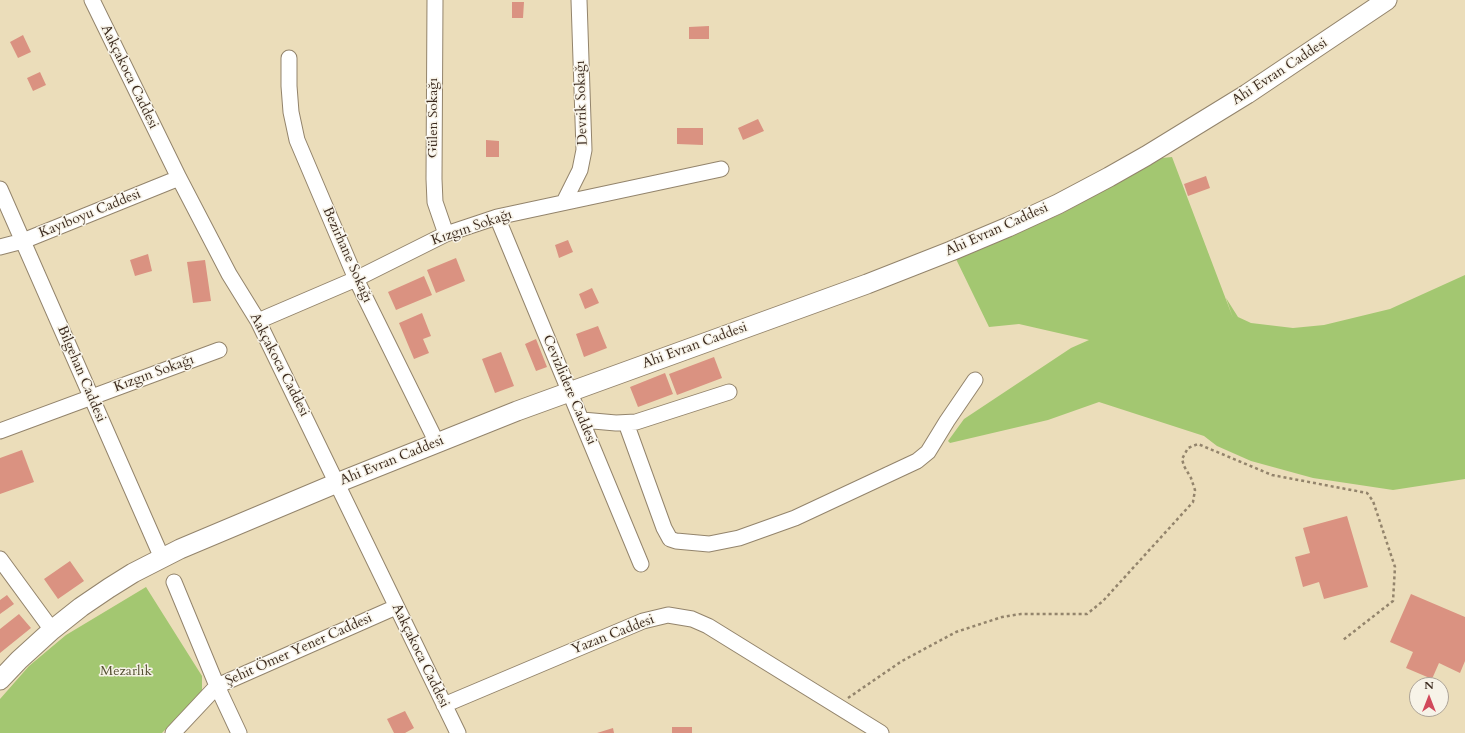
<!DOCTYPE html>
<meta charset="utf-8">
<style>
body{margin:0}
#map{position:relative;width:1465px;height:733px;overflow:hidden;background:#ebddba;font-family:Cardo,serif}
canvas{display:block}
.north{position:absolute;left:1409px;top:677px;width:40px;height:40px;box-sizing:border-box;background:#f7f3e8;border:1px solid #aca397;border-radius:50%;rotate:0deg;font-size:11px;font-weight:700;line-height:16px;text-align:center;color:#3b2a1e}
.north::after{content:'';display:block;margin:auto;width:14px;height:18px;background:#d1495b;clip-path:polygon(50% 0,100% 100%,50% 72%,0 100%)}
</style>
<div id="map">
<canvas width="1465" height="733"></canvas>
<div class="north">N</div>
</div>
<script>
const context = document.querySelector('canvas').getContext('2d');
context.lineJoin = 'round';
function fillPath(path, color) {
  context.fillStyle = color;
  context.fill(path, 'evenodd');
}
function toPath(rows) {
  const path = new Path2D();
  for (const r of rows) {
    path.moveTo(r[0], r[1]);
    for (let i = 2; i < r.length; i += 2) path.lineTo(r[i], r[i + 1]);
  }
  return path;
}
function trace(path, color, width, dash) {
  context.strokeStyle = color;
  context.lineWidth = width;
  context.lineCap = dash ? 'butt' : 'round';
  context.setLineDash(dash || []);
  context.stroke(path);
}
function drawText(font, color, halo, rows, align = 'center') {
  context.font = font + ' Cardo,serif';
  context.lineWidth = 3;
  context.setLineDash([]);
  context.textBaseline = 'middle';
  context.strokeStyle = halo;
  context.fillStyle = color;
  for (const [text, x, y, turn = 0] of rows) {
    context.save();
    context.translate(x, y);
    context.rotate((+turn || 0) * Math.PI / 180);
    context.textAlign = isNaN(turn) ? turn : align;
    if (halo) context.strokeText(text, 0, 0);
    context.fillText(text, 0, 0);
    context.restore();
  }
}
fillPath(toPath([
 [1172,157,1233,318,1226,298,1238,317,1251,323,1293,328,1324,325,1390,309,1465,275,1465,479,1393,490,1313,478,1251,461,1217,446,1204,436,1099,402,1048,420,950,443,948,441,964,419,1071,348,1089,340,1019,324,989,327,956,259,1063,213,1162,158],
 [146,587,202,676,202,691,162,733,0,733,0,699,29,666,66,635]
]), '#a3c771');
fillPath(toPath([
 [512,2,524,2,523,18,512,18],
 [709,26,709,39,689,39,689,27],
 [23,35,31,52,18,58,10,42],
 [40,72,46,85,33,91,27,78],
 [758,119,764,131,743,140,738,128],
 [677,128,703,128,703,145,677,144],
 [486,140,499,141,499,157,486,157],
 [1206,176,1210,188,1188,196,1184,184],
 [568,240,573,252,559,258,555,245],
 [148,254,152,271,135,276,130,260],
 [456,258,465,281,436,293,427,270],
 [205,260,211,301,193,303,187,262],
 [424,276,432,295,396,310,388,292],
 [592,288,599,303,585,309,579,294],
 [422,313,431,336,423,339,429,353,414,359,399,323],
 [598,326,607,348,584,357,576,334],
 [536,339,547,367,536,371,525,344],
 [501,352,514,386,495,393,482,359],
 [714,357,722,378,677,395,669,374],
 [665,373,673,394,638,407,630,387],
 [22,450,34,482,0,494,0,458],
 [1347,516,1368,587,1324,599,1319,582,1303,587,1295,557,1310,553,1303,528],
 [70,561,84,581,58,599,44,579],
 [1411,594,1465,617,1465,661,1460,673,1439,663,1432,679,1406,668,1413,652,1390,642],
 [7,595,14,604,0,614,0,600],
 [19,614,31,628,0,653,0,629],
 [405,711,414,728,405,733,394,733,387,719],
 [672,727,692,727,692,733,672,733],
 [613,728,614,733,597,733]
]), '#da9281');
const minor = toPath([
 [92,0,179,178,229,274,258,321,458,733],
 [435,0,434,179,435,202,446,234],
 [289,58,289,86,291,112,297,140,356,279,437,443],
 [0,189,162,558],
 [564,202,580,170,584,150,579,0],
 [497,217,641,564],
 [0,247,23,241,179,178],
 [258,321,356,279,446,234,497,217,721,169],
 [582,420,616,423,636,422,729,392],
 [626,423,664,528,670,539,676,541,709,544,739,538,795,518,917,461,928,452,947,421,975,380],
 [0,431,219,350],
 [0,559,52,630],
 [174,582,217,686,239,733],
 [444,705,643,621,668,615,692,619,708,626,881,733],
 [173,733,217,686,396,607]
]);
const major = toPath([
 [0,680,19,660,52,630,81,607,109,588,133,573,180,549,337,483,517,411,867,284,951,251,1008,227,1058,204,1109,177,1146,156,1247,94,1387,0]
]);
trace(minor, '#93846c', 17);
trace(major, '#93846c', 21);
trace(toPath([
 [848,698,902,661,956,632,1002,617,1021,614,1087,614,1103,601,1193,502,1195,490,1191,478,1184,466,1182,459,1188,448,1198,444,1272,475,1367,493,1373,501,1395,567,1393,601,1343,640]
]), '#93846c', 2.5, [3, 3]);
trace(minor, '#fff', 15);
trace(major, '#fff', 19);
drawText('14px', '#3b2a1e', '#f7f3e8', [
 ["Ahi Evran Caddesi",1280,72,-33],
 ["Aakçakoca Caddesi",129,77,64],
 ["Devrik Sokağı",582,103,-92],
 ["Gülen Sokağı",434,118,-90],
 ["Kayıboyu Caddesi",90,214,-22],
 ["Kızgın Sokağı",472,228,-19],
 ["Ahi Evran Caddesi",997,230,-24],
 ["Bezirhane Sokağı",347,255,66],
 ["Ahi Evran Caddesi",695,346,-20],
 ["Aakçakoca Caddesi",279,365,63],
 ["Bilgehan Caddesi",81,374,67],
 ["Kızgın Sokağı",154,374,-20],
 ["Cevizlidere Caddesi",569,390,67],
 ["Ahi Evran Caddesi",392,461,-22],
 ["Yazan Caddesi",613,635,-21],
 ["Şehit Ömer Yener Caddesi",299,650,-24],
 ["Aakçakoca Caddesi",420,656,64]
]);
drawText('14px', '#555133', '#f7f3e8', [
 ["Mezarlık",126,672]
]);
</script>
